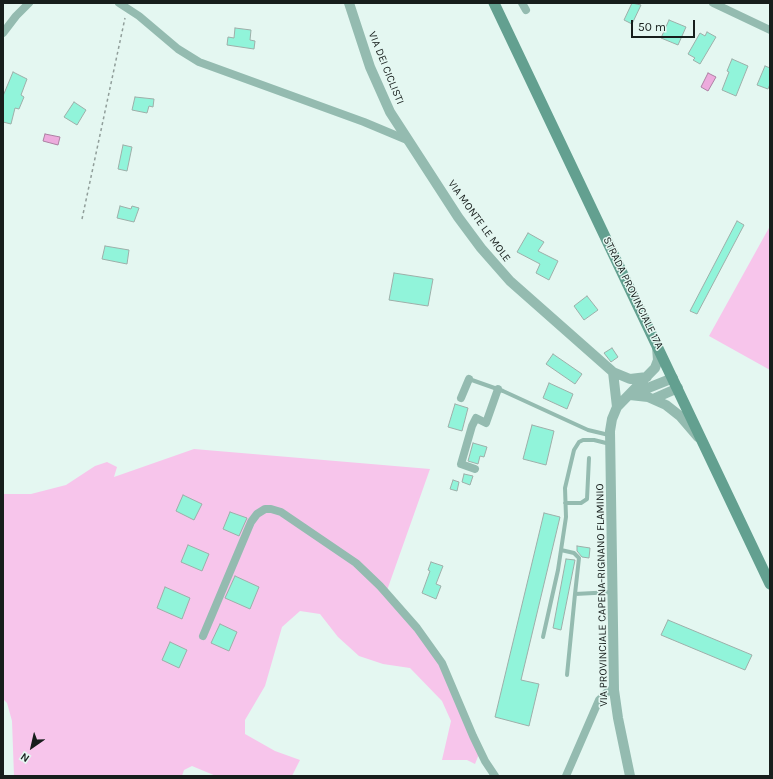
<!DOCTYPE html>
<style>
body{margin:0}
#map{position:relative;width:773px;height:779px;overflow:hidden;background:#e4f7f1;font-family:Karla,sans-serif}
canvas{display:block}
.frame{position:absolute;inset:0;border:4px solid #171e1c;pointer-events:none}
.north{position:absolute;left:12px;top:727px;width:40px;height:40px;-webkit-text-stroke:3px #e4f7f1;paint-order:stroke;rotate:214deg;font-size:11px;font-weight:700;line-height:16px;text-align:center;color:#171e1c}
.north::after{content:'';display:block;margin:auto;width:14px;height:18px;background:#171e1c;clip-path:polygon(50% 0,100% 100%,50% 72%,0 100%)}
.scale{position:absolute;left:631px;top:20px;width:64px;height:18px;box-sizing:border-box;border:2px solid #171e1c;border-top:0;padding-left:5px;font-size:12px;line-height:14px;white-space:nowrap;color:#171e1c;-webkit-text-stroke:3px #e4f7f1;paint-order:stroke}
</style>
<div id="map">
<canvas width="773" height="779"></canvas>
<div class="frame"></div>
<div class="north">N</div>
<div class="scale">50 m</div>
</div>
<script>
const context = document.querySelector('canvas').getContext('2d');
context.lineJoin = 'round';
function fillPath(path, color) {
  context.fillStyle = color;
  context.fill(path, 'evenodd');
}
function toPath(rows) {
  const path = new Path2D();
  for (const r of rows) {
    path.moveTo(r[0], r[1]);
    for (let i = 2; i < r.length; i += 2) path.lineTo(r[i], r[i + 1]);
  }
  return path;
}
function trace(path, color, width, dash) {
  context.strokeStyle = color;
  context.lineWidth = width;
  context.lineCap = dash ? 'butt' : 'round';
  context.setLineDash(dash || []);
  context.stroke(path);
}
function drawText(font, color, halo, rows, align = 'center') {
  context.font = font + ' Karla,sans-serif';
  context.lineWidth = 3;
  context.setLineDash([]);
  context.textBaseline = 'middle';
  context.strokeStyle = halo;
  context.fillStyle = color;
  for (const [text, x, y, turn = 0] of rows) {
    context.save();
    context.translate(x, y);
    context.rotate((+turn || 0) * Math.PI / 180);
    context.textAlign = isNaN(turn) ? turn : align;
    if (halo) context.strokeText(text, 0, 0);
    context.fillText(text, 0, 0);
    context.restore();
  }
}
fillPath(toPath([
 [770,226,770,370,709,336],
 [194,449,430,469,385,596,419,633,439,662,479,754,475,764,467,760,442,760,451,721,442,701,410,668,383,664,359,656,338,637,320,614,300,611,282,627,265,686,245,720,245,734,275,751,300,760,292,776,216,776,192,766,184,770,182,776,14,776,12,721,7,703,3,699,3,494,31,494,66,485,95,466,107,462,117,467,114,477]
]), '#f7c5eb');
const water = toPath([
 [708,73,716,77,708,91,701,87,708,73],
 [45,134,60,137,58,145,43,141,45,134]
]);
fillPath(water, '#edabdd');
trace(water, '#ad81a3', 1);
const building = toPath([
 [632,3,641,5,632,24,624,20,632,3],
 [669,20,686,27,678,45,661,38,669,20],
 [235,28,251,30,250,40,255,41,254,49,227,45,228,37,234,38,235,28],
 [707,32,716,37,700,64,693,60,695,58,688,54,700,33,705,36,707,32],
 [732,59,748,66,736,96,722,90,729,72,727,71,732,59],
 [765,66,770,68,770,84,768,89,757,85,765,66],
 [13,72,27,79,21,95,24,97,19,109,15,108,11,124,3,122,3,96,13,72],
 [135,97,154,99,153,107,149,106,147,113,132,110,135,97],
 [74,102,86,110,77,125,64,117,74,102],
 [123,145,132,147,127,171,118,169,123,145],
 [120,206,131,209,132,206,139,208,134,222,117,218,120,206],
 [737,221,744,225,697,314,690,311,737,221],
 [528,233,544,242,538,251,558,261,549,280,536,273,540,264,517,252,528,233],
 [105,246,129,250,127,264,102,259,105,246],
 [394,273,433,279,428,306,389,300,394,273],
 [587,296,598,310,584,320,574,306,587,296],
 [612,348,618,357,611,362,604,353,612,348],
 [553,354,582,374,575,384,546,364,553,354],
 [549,383,573,394,567,409,543,398,549,383],
 [455,404,468,408,462,431,448,427,455,404],
 [532,425,554,431,546,465,523,459,532,425],
 [473,443,487,447,484,457,480,456,478,464,468,461,473,443],
 [464,474,473,476,470,485,462,482,464,474],
 [453,480,459,482,457,491,450,489,453,480],
 [183,495,202,504,194,520,176,511,183,495],
 [230,512,247,518,239,536,223,529,230,512],
 [544,513,560,517,521,680,539,684,529,726,495,717,544,513],
 [188,545,209,554,202,571,181,562,188,545],
 [577,546,590,548,589,558,582,557,577,551,577,546],
 [566,559,575,560,561,630,553,628,566,559],
 [431,562,443,566,436,584,441,586,436,599,422,593,430,571,428,570,431,562],
 [235,576,259,587,250,609,225,598,235,576],
 [165,587,190,598,182,619,157,608,165,587],
 [668,620,752,655,745,670,661,635,668,620],
 [220,624,237,632,229,651,211,643,220,624],
 [170,642,187,650,179,668,162,660,170,642]
]);
fillPath(building, '#91f4da');
trace(building, '#9dafa9', 1);
trace(toPath([
 [82,219,125,18]
]), '#909e9a', 1.5, [3, 3]);
trace(toPath([
 [469,379,503,391,588,430,609,435],
 [565,503,581,503,587,499,589,458],
 [561,550,574,553,579,558,575,594],
 [543,637,558,570,566,517,565,488,574,450,579,442,583,440,594,440,610,444],
 [567,675,575,594,613,592]
]), '#94bbb0', 4);
trace(toPath([
 [119,3,139,16,178,49,199,62,364,122,407,140],
 [522,3,526,10],
 [713,3,770,30],
 [3,33,16,16,29,3],
 [461,398,469,379],
 [475,469,461,464,472,426,476,418,486,423,498,389],
 [203,636,251,522,257,514,265,509,271,509,281,512,356,563,380,586,417,628,442,663,473,736,485,761,495,776],
 [566,776,599,700,606,693,614,688]
]), '#94bbb0', 8);
trace(toPath([
 [349,3,370,67,390,112,458,217,481,248,510,281,613,372,630,379,647,377],
 [613,372,617,407],
 [633,394,673,378],
 [630,395,648,397,666,405,680,416,698,437],
 [653,399,678,388],
 [630,776,618,718,614,690,610,431,612,419,617,407,655,368,658,360,657,347]
]), '#94bbb0', 10);
trace(toPath([
 [494,3,770,584]
]), '#63a090', 11);
drawText('11px', '#171e1c', '#e4f7f1', [
 ["VIA DEI CICLISTI",386,68,68],
 ["VIA MONTE LE MOLE",479,221,54],
 ["STRADA PROVINCIALE 17A",633,293,64],
 ["VIA PROVINCIALE CAPENA-RIGNANO FLAMINIO",602,595,-91]
]);
</script>
